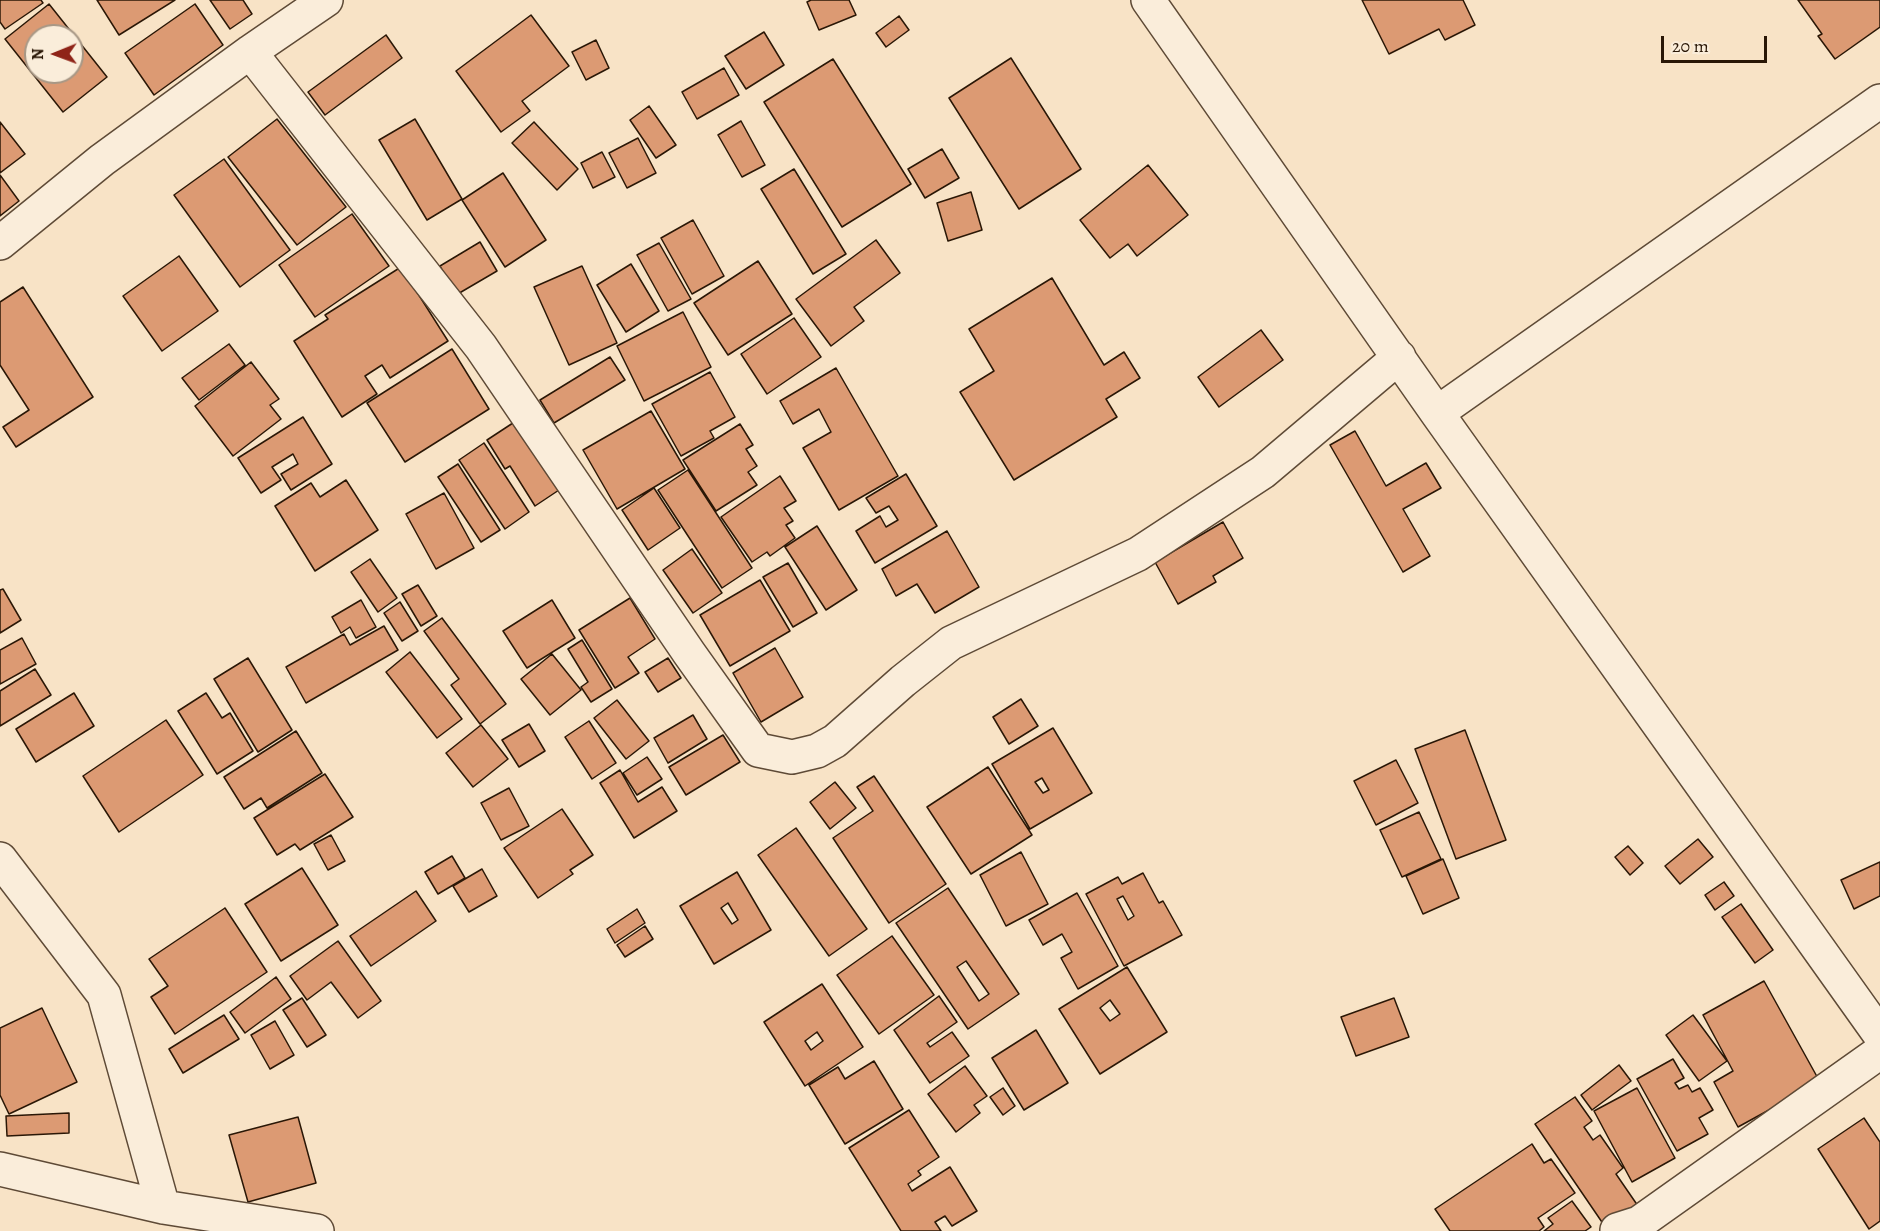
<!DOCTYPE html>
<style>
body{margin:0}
#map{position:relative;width:1880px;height:1231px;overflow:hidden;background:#f8e3c6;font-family:Alegreya,serif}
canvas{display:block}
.north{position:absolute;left:24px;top:24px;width:60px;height:60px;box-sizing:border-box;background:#faedda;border:2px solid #a79785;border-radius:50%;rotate:269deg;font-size:16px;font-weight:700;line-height:24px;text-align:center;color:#2a1706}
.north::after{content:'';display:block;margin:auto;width:21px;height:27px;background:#8f2418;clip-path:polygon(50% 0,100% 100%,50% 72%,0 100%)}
.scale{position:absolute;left:1661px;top:36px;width:106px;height:27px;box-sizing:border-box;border:3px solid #2a1706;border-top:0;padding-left:8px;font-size:18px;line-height:21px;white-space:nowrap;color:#2a1706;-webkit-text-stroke:4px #faedda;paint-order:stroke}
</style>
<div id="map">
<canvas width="1880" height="1231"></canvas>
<div class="north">N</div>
<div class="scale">20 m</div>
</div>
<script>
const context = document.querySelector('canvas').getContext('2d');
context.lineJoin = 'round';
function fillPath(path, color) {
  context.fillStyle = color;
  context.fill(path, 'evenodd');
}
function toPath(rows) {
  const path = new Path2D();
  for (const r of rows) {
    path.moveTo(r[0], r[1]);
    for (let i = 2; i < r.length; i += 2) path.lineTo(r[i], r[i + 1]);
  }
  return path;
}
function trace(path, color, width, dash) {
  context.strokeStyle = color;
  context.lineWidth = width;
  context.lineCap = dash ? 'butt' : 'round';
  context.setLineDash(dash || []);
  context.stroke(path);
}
const building = toPath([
 [0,0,41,0,43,3,5,29,0,22,0,0],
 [97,0,175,0,119,35,97,0],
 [210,0,243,0,252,14,230,29,210,0],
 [811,0,849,0,856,15,819,30,807,2,811,0],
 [1362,0,1463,0,1475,25,1445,40,1439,29,1389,54,1362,0],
 [1798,0,1880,0,1880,27,1835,59,1818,36,1822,34,1798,0],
 [49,4,107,77,63,112,5,39,49,4],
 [36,36,72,36,72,72,36,72,36,36],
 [195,4,223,45,154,95,125,53,195,4],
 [531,15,569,66,522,101,530,111,501,132,456,71,531,15],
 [899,16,909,30,886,47,876,33,899,16],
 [764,32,784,65,746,89,725,56,764,32],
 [386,35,402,58,325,115,308,92,386,35],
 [596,40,609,68,586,80,572,52,596,40],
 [1011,58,1081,169,1019,209,949,98,1011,58],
 [833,59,911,184,842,227,764,102,833,59],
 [724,68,739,95,697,119,682,92,724,68],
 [649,106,676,145,656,158,630,120,649,106],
 [277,119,346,207,297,245,228,157,277,119],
 [415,119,462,199,427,220,379,140,415,119],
 [741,121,765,165,742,177,718,135,741,121],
 [0,122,25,154,0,173,0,122],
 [534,122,578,169,557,190,512,143,534,122],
 [638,138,656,173,627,188,609,153,638,138],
 [942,149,959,178,925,198,908,169,942,149],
 [602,152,615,177,593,188,581,163,602,152],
 [224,159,290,250,240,287,174,195,224,159],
 [1148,165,1188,215,1137,256,1128,244,1110,258,1080,220,1148,165],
 [794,169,846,254,813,274,761,189,794,169],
 [503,173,546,240,505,267,462,200,503,173],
 [0,175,19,201,0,216,0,175],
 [971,192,982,230,948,241,937,203,971,192],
 [352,214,389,266,315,317,279,265,352,214],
 [693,220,724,276,692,294,661,238,693,220],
 [876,240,900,273,854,307,864,321,831,346,796,299,876,240],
 [480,242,497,271,456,295,440,266,480,242],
 [659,243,691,299,668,311,637,255,659,243],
 [179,256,218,311,162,351,123,296,179,256],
 [758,261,792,314,728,355,694,303,758,261],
 [631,264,659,311,626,332,597,285,631,264],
 [582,266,617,343,569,365,534,287,582,266],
 [401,267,448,341,390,378,382,365,365,376,377,394,342,417,294,341,328,319,325,315,401,267],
 [1052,278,1104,365,1124,352,1140,378,1106,399,1117,417,1014,480,960,392,994,371,969,329,1052,278],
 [23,287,93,397,16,447,3,427,29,410,0,365,0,302,23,287],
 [683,312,711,367,644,401,617,346,683,312],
 [794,318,821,357,767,394,741,354,794,318],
 [1261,330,1283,360,1219,407,1198,377,1261,330],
 [229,344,245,365,199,400,182,378,229,344],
 [452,349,489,409,405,462,367,403,452,349],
 [610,357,625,380,554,423,540,400,610,357],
 [251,362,279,399,270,405,281,419,233,456,195,406,251,362],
 [836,368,898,476,839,510,803,448,831,432,819,409,793,424,780,401,836,368],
 [710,372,735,417,710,431,714,438,681,456,652,404,710,372],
 [651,411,685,469,617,509,583,450,651,411],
 [303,417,332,464,291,490,281,474,298,464,293,454,272,467,281,480,261,493,238,458,303,417],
 [519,419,562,488,535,506,510,466,505,469,487,440,519,419],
 [740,424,753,445,746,449,757,466,748,472,757,485,716,511,683,460,740,424],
 [1355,431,1386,486,1426,463,1441,488,1403,509,1430,556,1403,572,1330,445,1355,431],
 [484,443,529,512,505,529,459,460,484,443],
 [458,464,500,530,481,542,438,477,458,464],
 [688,470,752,568,722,588,658,490,688,470],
 [906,474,937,526,875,563,856,531,880,516,886,527,898,520,889,506,876,513,866,498,906,474],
 [780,476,796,501,784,508,793,521,786,525,795,538,770,556,767,552,752,562,721,517,780,476],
 [346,480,378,530,315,571,275,506,311,483,320,497,346,480],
 [654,488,680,528,648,550,622,510,654,488],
 [444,493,474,548,436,569,406,514,444,493],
 [1223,522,1243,558,1213,576,1216,582,1178,604,1155,562,1223,522],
 [817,526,857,590,826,610,785,547,817,526],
 [947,531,979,587,935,613,917,584,896,596,882,569,947,531],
 [692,549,722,593,693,613,663,570,692,549],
 [370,559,397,598,378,612,351,572,370,559],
 [788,563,817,613,793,627,763,577,788,563],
 [760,580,790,631,730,666,700,615,760,580],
 [418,585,437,616,421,626,402,594,418,585],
 [3,589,21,620,0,633,0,590,3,589],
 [630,598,655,639,628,657,639,673,615,688,579,630,630,598],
 [361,600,376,627,356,638,350,627,341,633,332,617,361,600],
 [552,600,575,638,527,668,503,631,552,600],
 [400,602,418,631,402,641,384,613,400,602],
 [442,618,506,704,480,724,451,685,459,679,424,631,442,618],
 [384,626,398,650,306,703,286,667,344,634,350,645,384,626],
 [22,638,36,664,0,684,0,650,22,638],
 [582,640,612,689,591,702,581,687,588,682,568,649,582,640],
 [775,648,803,697,761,722,733,673,775,648],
 [410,652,462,719,437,738,386,672,410,652],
 [552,654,581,690,550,715,521,679,552,654],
 [248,658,292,730,258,752,214,679,248,658],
 [668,658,681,678,658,692,645,672,668,658],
 [35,669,51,695,0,726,0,691,35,669],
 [74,693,94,726,36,762,16,729,74,693],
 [206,693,222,718,230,713,253,751,217,774,178,711,206,693],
 [1021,699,1038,726,1009,744,993,717,1021,699],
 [617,700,649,741,626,759,594,718,617,700],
 [693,715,707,739,668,763,654,738,693,715],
 [166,720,203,775,119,832,83,776,166,720],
 [589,721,616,763,592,779,565,737,589,721],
 [529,724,545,751,519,767,502,740,529,724],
 [481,725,508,759,473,787,446,753,481,725],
 [1053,728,1092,793,1030,829,992,764,1053,728],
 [1042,778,1049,790,1043,793,1035,782,1042,778],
 [1465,730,1506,840,1456,859,1415,749,1465,730],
 [296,731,322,773,267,808,261,798,244,809,224,777,296,731],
 [723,735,740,762,686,795,669,767,723,735],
 [647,757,662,779,637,795,623,773,647,757],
 [1396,760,1418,803,1376,825,1354,781,1396,760],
 [988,767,1032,835,971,874,927,807,988,767],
 [620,770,638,802,662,787,677,811,634,838,600,783,620,770],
 [325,774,353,817,300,850,295,844,277,855,254,818,325,774],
 [874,776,946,884,889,923,833,838,873,811,857,787,874,776],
 [835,782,856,808,830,829,810,802,835,782],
 [509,788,529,826,501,840,481,803,509,788],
 [562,809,593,855,570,870,573,874,538,898,504,848,562,809],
 [1419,812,1441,859,1402,877,1380,830,1419,812],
 [796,828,867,929,829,956,758,855,796,828],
 [331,835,345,861,328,870,314,844,331,835],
 [1698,839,1713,857,1680,884,1665,866,1698,839],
 [1628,846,1643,863,1630,875,1615,857,1628,846],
 [1021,852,1048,904,1006,926,980,875,1021,852],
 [452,856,465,878,438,894,425,872,452,856],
 [1443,859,1459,898,1423,914,1406,876,1443,859],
 [1880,862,1880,896,1854,909,1841,880,1880,862],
 [302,868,338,925,281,961,245,904,302,868],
 [482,869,497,896,469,912,453,886,482,869],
 [737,872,771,930,714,964,680,906,737,872],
 [728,903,738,920,732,924,721,908,728,903],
 [1143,873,1159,903,1163,901,1182,935,1124,966,1086,894,1118,877,1122,884,1143,873],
 [1123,896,1134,916,1128,920,1117,899,1123,896],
 [1724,882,1734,896,1715,910,1705,895,1724,882],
 [948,888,1019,994,968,1029,896,923,948,888],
 [966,961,989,994,979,1001,957,967,966,961],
 [416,891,436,921,371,966,350,936,416,891],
 [1077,893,1118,966,1078,989,1061,958,1072,952,1062,934,1043,945,1029,920,1077,893],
 [1741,904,1773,950,1755,963,1722,917,1741,904],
 [225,908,267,972,175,1034,151,997,168,986,149,959,225,908],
 [637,909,645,923,615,943,607,929,637,909],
 [645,926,653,939,625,957,617,945,645,926],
 [892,936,934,995,879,1034,837,975,892,936],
 [338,941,381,1001,358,1018,331,982,307,1000,290,976,338,941],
 [1127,967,1167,1032,1100,1074,1059,1009,1127,967],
 [1110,1000,1120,1014,1110,1021,1100,1008,1110,1000],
 [276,977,291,999,245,1033,230,1012,276,977],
 [1764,981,1820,1082,1738,1127,1714,1082,1733,1071,1703,1015,1764,981],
 [822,984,863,1047,805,1086,764,1022,822,984],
 [817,1032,823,1041,811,1050,805,1041,817,1032],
 [939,996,957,1022,927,1043,930,1047,952,1032,969,1056,930,1083,894,1030,939,996],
 [302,998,326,1035,307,1047,283,1010,302,998],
 [1394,998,1409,1037,1356,1056,1341,1017,1394,998],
 [42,1008,77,1082,9,1114,0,1095,0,1028,42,1008],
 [224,1015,239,1039,183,1073,169,1049,224,1015],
 [1693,1015,1727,1061,1699,1081,1666,1035,1693,1015],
 [275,1021,294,1055,270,1069,251,1035,275,1021],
 [1036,1030,1068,1083,1024,1110,992,1058,1036,1030],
 [1673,1059,1684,1078,1675,1083,1679,1089,1688,1085,1692,1092,1700,1088,1713,1110,1699,1118,1708,1134,1677,1151,1637,1079,1673,1059],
 [874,1061,903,1109,845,1144,809,1085,838,1067,845,1079,874,1061],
 [1619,1065,1631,1081,1592,1110,1581,1095,1619,1065],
 [965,1066,987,1096,974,1105,980,1113,956,1132,928,1094,965,1066],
 [1003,1088,1015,1106,1003,1115,990,1097,1003,1088],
 [1637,1088,1675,1158,1632,1182,1594,1111,1637,1088],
 [1575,1097,1592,1121,1584,1127,1593,1140,1600,1135,1623,1168,1616,1174,1638,1206,1606,1228,1535,1124,1575,1097],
 [909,1110,939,1157,918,1171,921,1175,908,1184,912,1191,950,1167,977,1211,952,1226,945,1216,935,1222,941,1231,901,1231,849,1148,909,1110],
 [69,1113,69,1133,7,1136,6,1116,69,1113],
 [298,1117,316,1183,248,1202,229,1135,298,1117],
 [1864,1118,1880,1142,1880,1221,1869,1229,1818,1149,1864,1118],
 [1532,1144,1544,1163,1551,1159,1575,1193,1538,1218,1544,1227,1539,1231,1450,1231,1435,1209,1532,1144],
 [1572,1201,1591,1227,1585,1231,1544,1231,1553,1224,1548,1218,1572,1201]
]);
fillPath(building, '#dc9a73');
trace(building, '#2a1706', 1.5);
const minor = toPath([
 [1148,0,1437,413,1880,1035],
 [250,52,481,347,689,653,758,750,792,757,817,751,835,741,903,681,951,643,1138,554,1263,472,1399,357],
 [0,243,102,160,250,52,326,0],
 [1437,413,1880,101],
 [0,859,104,995,163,1207],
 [0,1169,163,1207,317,1231],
 [1617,1230,1639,1223,1880,1052]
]);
trace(minor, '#5e4a36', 36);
trace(minor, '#faedda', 33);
</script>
